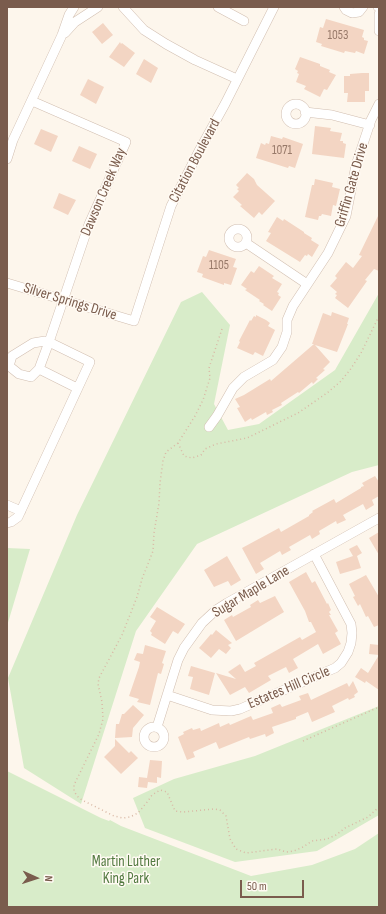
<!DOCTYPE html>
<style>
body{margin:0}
#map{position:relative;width:386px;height:914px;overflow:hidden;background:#fdf6ec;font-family:"Sofia Sans Condensed",sans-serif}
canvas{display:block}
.frame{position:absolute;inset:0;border:8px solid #7a5c4d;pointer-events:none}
.north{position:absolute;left:16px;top:858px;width:40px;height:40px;-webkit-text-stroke:3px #fffaf3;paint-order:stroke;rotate:93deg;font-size:11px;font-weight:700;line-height:16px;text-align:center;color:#7a5c4d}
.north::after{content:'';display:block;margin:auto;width:14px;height:18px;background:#7a5c4d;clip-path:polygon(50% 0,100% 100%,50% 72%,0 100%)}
.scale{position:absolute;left:240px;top:880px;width:64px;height:18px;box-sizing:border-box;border:2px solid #7a5c4d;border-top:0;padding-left:5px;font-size:12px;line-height:14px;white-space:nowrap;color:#7a5c4d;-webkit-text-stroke:3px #fffaf3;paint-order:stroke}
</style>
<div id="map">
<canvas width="386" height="914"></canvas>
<div class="frame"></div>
<div class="north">N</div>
<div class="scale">50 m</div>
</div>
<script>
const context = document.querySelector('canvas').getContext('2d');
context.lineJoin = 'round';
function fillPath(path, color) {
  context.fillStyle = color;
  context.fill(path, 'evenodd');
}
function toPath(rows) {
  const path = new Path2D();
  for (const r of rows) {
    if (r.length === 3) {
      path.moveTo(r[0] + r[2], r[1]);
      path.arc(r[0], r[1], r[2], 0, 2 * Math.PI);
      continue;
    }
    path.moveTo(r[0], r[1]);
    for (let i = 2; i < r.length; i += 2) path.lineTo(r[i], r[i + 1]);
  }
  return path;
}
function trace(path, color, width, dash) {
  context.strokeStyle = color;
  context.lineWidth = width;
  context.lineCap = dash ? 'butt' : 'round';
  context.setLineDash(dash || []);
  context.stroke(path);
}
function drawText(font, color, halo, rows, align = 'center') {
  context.font = font + ' "Sofia Sans Condensed",sans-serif';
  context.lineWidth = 3;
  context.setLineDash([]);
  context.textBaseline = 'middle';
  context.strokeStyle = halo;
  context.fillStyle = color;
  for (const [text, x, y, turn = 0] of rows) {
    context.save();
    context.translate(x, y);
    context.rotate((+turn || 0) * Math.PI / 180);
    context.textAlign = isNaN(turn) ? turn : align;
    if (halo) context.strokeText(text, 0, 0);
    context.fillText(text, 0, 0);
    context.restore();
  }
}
fillPath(toPath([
 [202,292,230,325,214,404,228,430,259,424,335,370,379,293,379,465,352,472,197,544,136,631,81,804,24,768,8,678,77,515,181,302],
 [7,548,30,549,7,626],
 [379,706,379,815,317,851,235,862,145,828,133,798,174,779,255,756],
 [7,771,101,818,109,821,110,820,121,826,251,876,312,865,355,849,379,833,379,907,7,907]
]), '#d8ecc9');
fillPath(toPath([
 [326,19,364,30,362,37,364,38,364,40,368,41,364,54,356,51,355,53,345,51,344,53,321,46,322,44,316,42,320,27,323,28],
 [103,23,113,35,102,44,92,32],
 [120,42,121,44,122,43,135,53,124,67,109,57],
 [300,57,320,64,320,66,330,70,329,72,336,75,327,90,324,89,320,97,304,89,306,86,296,82,299,74,297,73,298,71,295,69],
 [144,59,158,68,151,83,136,74],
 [362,73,369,73,369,91,365,91,365,102,347,102,348,93,344,93,344,76,350,76,350,74],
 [88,79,104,87,96,104,80,95],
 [315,126,331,128,330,131,342,133,340,141,343,141,343,143,346,144,344,158,312,154],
 [41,129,58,136,51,152,34,144],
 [271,136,282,139,283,137,303,144,295,168,289,166,288,168,256,158,261,143,265,145,266,143,269,144],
 [79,146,97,154,90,169,72,161],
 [247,173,254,179,257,185,275,201,262,215,259,212,254,218,240,206,242,205,233,197,239,191,237,189,239,188,236,185],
 [315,179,333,183,332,187,340,189,336,206,333,205,331,216,322,214,321,216,319,216,318,220,305,217,312,185,314,185],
 [59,193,76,200,68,215,53,208],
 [379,214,379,271,374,269,365,280,367,281,348,308,335,298,337,295,335,294,337,292,330,286,337,278,335,276,346,262,353,268,362,256,359,255],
 [277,217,283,221,284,219,304,232,304,233,312,238,311,240,319,245,312,257,308,254,307,256,305,255,300,262,266,241,271,233,268,232],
 [209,250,236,259,233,267,237,268,231,285,224,283,224,285,202,277,203,274,197,272,203,256,206,257],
 [259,266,274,276,272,278,282,284,277,292,279,293,278,295,281,297,272,311,263,305,264,304,259,301,260,300,245,290,247,289,241,285,251,271,254,273],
 [332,312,349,318,347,324,348,324,337,352,315,345,330,362,323,369,325,370,316,378,318,379,313,384,312,382,299,393,298,392,281,403,282,405,272,410,273,412,267,415,266,412,252,420,251,418,245,422,237,408,240,407,235,399,244,395,270,379,271,381,314,344,312,344,323,313,331,316],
 [256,315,266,320,270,323,268,326,275,330,263,356,255,352,253,355,237,348,240,342,239,341,250,320,251,321,254,316,256,317],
 [375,476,379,482,379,496,372,500,374,505,366,510,363,504,343,515,346,520,337,524,336,521,319,531,320,534,312,539,310,535,289,547,291,550,282,555,280,551,260,563,264,569,256,574,242,548,279,528,281,532,309,516,309,515,313,512,312,511,334,499,336,503,361,488,361,487,364,486,362,483],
 [379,532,379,555,369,538],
 [357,545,362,553,357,556,361,568,340,574,336,562,353,556,349,549],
 [227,556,241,580,231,586,228,581,214,587,204,570],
 [306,572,312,583,315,581,327,604,328,603,331,610,329,612,331,615,329,615,338,631,335,633,341,644,323,654,318,644,293,659,298,668,289,673,286,667,268,676,271,680,249,693,245,687,230,695,216,673,236,679,228,672,240,664,245,672,256,666,254,663,300,637,302,640,316,632,311,622,309,622,305,611,289,582],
 [366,575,379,597,379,625,374,627,368,616,366,617,360,604,358,606,353,597,355,596,349,584],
 [275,596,284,612,236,641,224,620,232,615,233,617,251,607,250,605,258,600,260,603],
 [157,607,185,624,178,634,173,631,165,644,151,635,152,633,150,631,156,621,150,617],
 [216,630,232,643,228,645,231,648,226,654,219,649,211,658,199,648,211,634,212,635],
 [370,644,379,645,379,690,366,681,365,683,355,677,361,668,368,673,379,655,369,654],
 [145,645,166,651,162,663,164,664,161,674,158,673,150,705,137,702,139,699,129,696,139,667,140,662,134,660,137,653,143,654],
 [191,666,215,673,209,695,190,689,193,677,188,676],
 [353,681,358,692,354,695,355,697,349,700,348,698,332,706,335,712,312,722,308,712,296,717,296,719,272,727,274,733,266,737,265,734,250,739,249,737,219,749,216,742,193,752,195,757,187,760,178,737,184,734,183,732,192,728,193,730,200,728,201,731,219,723,220,727,229,723,230,725,251,716,253,720,273,713,271,708,280,704,282,707,301,700,299,696,308,693,311,700,347,683,349,687],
 [133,705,144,715,133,728,132,737,115,738,116,724,119,724,122,714,124,714],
 [115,739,129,753,131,751,138,758,121,774,104,757,115,746],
 [150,760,162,761,161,778,157,777,157,783,148,782,147,788,138,787,139,777,147,778]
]), '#f3d5c3');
const minor = toPath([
 [123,7,144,30,166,44,195,60,237,79],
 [218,7,244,21],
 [344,7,346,10,352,13,359,12,363,7],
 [378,7,379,7],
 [379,14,379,31],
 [65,33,75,22,98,7],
 [296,114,10],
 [305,112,332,115,370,125],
 [7,159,13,140,62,35,69,15,74,7],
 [238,238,9],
 [246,243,307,284],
 [7,283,134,321,171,206,199,151,225,104,274,7],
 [39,369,31,377,19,374,9,366,12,356,33,343,45,341,49,342,39,369,77,388],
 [209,427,217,416,233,388,244,377,273,360,282,347,287,332,287,320,293,306,328,253,346,216,356,165,371,120,379,104],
 [7,505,21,511],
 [7,523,11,522,18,517,90,362,49,342,89,224,126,142,32,101],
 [167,695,212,710,231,711,240,709,335,668,341,663,348,652,351,643,352,633,351,624,314,554],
 [154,737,10],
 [157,727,178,660,184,648,202,623,216,610,227,603,379,518]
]);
trace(minor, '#d1beb0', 10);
trace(toPath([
 [222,329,209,368,210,378,203,400,195,416,178,443,184,456,192,458,201,455,205,449,216,444,247,438,298,413,327,393,340,382,350,370,361,353,379,316],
 [178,443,166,452,163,461,160,483,159,503,154,533,153,551,142,579,137,597,122,635,99,678,98,684,102,702,103,719,99,734,74,785,74,791,77,796,82,800,114,816,123,818,130,817,138,813,148,801,152,795,160,790,167,792,175,811,183,812,214,809,220,810,226,816,230,839,236,849,246,853,277,849,286,852,294,851,303,847,312,841,327,839,336,835,345,828,368,817,379,807],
 [303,741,379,707]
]), '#d9b8a5', 1.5, [1, 3]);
trace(minor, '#fff', 9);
drawText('13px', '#987a6a', null, [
 ["1053",338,36],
 ["1071",282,151],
 ["1105",219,266]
]);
drawText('15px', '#7a5c4d', '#fffaf3', [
 ["Citation Boulevard",195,161,-62],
 ["Griffin Gate Drive",352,185,-74],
 ["Dawson Creek Way",104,192,-67],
 ["Silver Springs Drive",70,302,17],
 ["Sugar Maple Lane",251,592,-31],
 ["Estates Hill Circle",289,688,-23]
]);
drawText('15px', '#537a41', '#fffaf3', [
 ["Martin Luther",126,862],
 ["King Park",126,879]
]);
</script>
